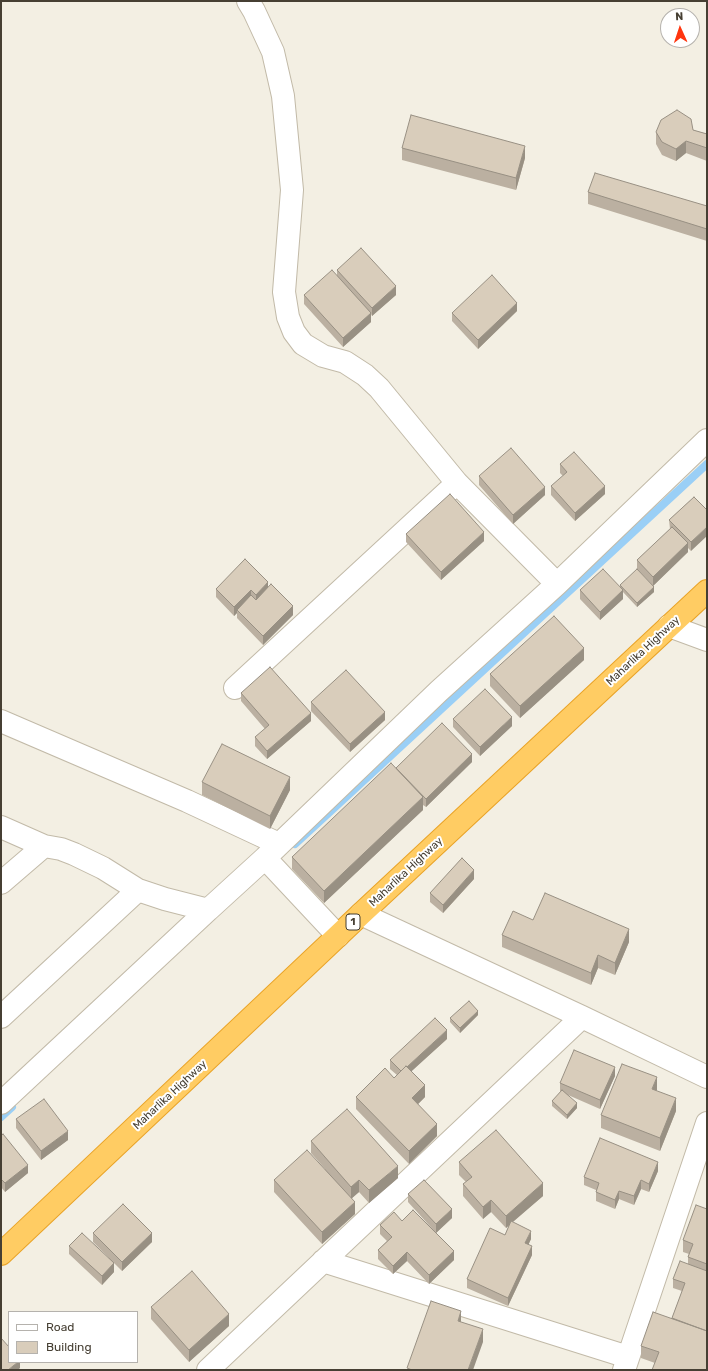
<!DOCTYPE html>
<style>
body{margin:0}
#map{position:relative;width:708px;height:1371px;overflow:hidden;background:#f3efe3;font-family:Rubik,sans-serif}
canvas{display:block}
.frame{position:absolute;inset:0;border:2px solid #463f33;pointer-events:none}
.legend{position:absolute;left:8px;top:1311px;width:130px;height:52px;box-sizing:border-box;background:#fff;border:1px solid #b5b2ad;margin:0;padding:5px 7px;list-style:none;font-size:12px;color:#463f33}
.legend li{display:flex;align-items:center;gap:8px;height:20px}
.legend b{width:20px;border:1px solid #b5b2ad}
.north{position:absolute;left:660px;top:8px;width:40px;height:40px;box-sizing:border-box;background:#fff;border:1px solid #b5b2ad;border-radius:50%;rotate:357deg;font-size:11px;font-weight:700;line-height:16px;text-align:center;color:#463f33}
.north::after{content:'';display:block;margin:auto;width:14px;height:18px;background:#ff350f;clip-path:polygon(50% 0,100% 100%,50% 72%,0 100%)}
</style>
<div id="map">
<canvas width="708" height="1371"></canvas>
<div class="frame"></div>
<ul class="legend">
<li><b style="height:5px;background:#fff"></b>Road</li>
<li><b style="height:11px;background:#d9cdbb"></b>Building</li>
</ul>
<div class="north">N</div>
</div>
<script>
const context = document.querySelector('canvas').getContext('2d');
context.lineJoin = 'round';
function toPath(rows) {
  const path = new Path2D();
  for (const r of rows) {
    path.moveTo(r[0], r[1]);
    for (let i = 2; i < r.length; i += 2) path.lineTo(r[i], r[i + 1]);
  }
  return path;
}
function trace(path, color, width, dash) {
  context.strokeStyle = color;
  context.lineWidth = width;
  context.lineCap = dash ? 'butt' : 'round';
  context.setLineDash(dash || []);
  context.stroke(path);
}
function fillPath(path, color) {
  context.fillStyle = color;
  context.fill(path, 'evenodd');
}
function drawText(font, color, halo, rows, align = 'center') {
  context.font = font + ' Rubik,sans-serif';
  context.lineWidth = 4;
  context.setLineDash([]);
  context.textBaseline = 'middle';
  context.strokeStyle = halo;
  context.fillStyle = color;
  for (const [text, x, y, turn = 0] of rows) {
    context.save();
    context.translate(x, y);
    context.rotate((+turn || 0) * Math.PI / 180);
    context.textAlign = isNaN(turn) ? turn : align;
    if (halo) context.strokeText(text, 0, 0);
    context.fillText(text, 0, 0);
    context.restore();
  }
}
trace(toPath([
 [295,844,707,464],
 [1,1117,12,1107]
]), '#9acff6', 8);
const street = toPath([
 [557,584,707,440],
 [669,626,707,640],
 [235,688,457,483],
 [1,721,187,801,279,844],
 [1,827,44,846],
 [265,858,338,936],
 [1,883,44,846,61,849,74,854,103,868,138,890,165,899,208,910,265,858,439,691,557,584,457,483,379,388,365,375,345,362,323,356,303,344,294,332,288,317,284,292,292,190,283,96,273,52,254,11,248,1],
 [361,914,582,1017,707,1077],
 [1,1017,138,890],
 [1,1103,208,910],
 [323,1261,628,1357],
 [208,1370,582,1017],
 [624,1370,707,1123]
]);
const highway = toPath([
 [1,1254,361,914,707,591]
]);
trace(street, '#c2baa8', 24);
trace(highway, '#e9a327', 24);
trace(street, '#fff', 22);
trace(highway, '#ffcc63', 22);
fillPath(toPath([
 [693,130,707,134,707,161,686,153,676,161,662,155,656,144,656,132],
 [402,148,525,158,516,190,402,160],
 [588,192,707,206,707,241,588,204],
 [337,270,396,295,372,316,371,314,371,322,343,347,304,304,304,295,337,276],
 [517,311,478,349,452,321,452,313],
 [560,464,605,494,575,521,551,495,551,486,563,476,560,473],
 [479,476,545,495,513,524,479,485],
 [694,497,691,551,688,548,688,552,653,586,637,569,637,560,670,529,669,520],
 [406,534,484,541,441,580,406,542],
 [620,585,654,592,637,607,623,592,623,599,600,620,580,599,580,590,620,587],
 [268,587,293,615,263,645,237,618,237,613,234,616,216,597,216,589],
 [584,660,520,718,490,686,490,674],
 [241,693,311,721,267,759,255,746,255,737,265,729,241,701],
 [311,702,385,720,350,752,311,711],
 [453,719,512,726,480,756,453,727],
 [472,762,426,807,423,805,423,810,324,903,292,869,292,857,396,768],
 [202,782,290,790,270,829,202,795],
 [474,879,443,913,430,902,430,893],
 [533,920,629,942,615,975,598,968,591,985,502,947,502,935],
 [478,1015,460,1033,450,1022,450,1018],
 [447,1039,411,1071,425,1097,418,1104,437,1136,409,1164,356,1109,356,1097,394,1078,397,1075,390,1069,390,1060],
 [615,1076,600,1109,568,1095,577,1108,567,1119,552,1106,552,1101,561,1092,560,1091,560,1083],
 [657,1090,656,1091,676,1111,660,1151,601,1128,601,1115],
 [16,1119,68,1140,41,1160,16,1128],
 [1,1136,28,1173,5,1192,1,1187],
 [311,1141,398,1178,369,1203,359,1192,352,1198,355,1214,322,1244,274,1192,274,1180,325,1169,311,1153],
 [459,1162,543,1196,512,1222,531,1239,528,1245,532,1255,508,1306,467,1288,467,1279,505,1235,509,1225,506,1228,491,1212,483,1219,463,1196,463,1184,466,1182,459,1175],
 [658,1171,649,1192,641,1189,634,1205,619,1199,615,1209,596,1201,596,1190,584,1185,584,1177],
 [408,1194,452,1218,436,1233,408,1202],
 [707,1209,707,1370,655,1363,641,1358,641,1346,672,1318,682,1291,673,1288,673,1279,688,1265,688,1257,689,1254,683,1252,683,1240],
 [402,1221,454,1260,429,1284,407,1261,393,1274,378,1259,378,1250,387,1241,380,1234,380,1225],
 [93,1233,152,1242,122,1271,114,1263,114,1272,102,1285,69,1254,69,1246,109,1258,93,1242],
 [151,1307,229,1326,189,1362,151,1319]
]), '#bbb0a1');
fillPath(toPath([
 [686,141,686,153,676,161,676,149],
 [525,146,525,158,516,190,516,178],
 [396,286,396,295,372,316,372,308],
 [517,303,517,311,478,349,478,340],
 [371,313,371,322,343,347,343,338],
 [605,486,605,494,575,521,575,513],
 [545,487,545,495,513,524,513,515],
 [707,527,707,536,691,551,691,542],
 [484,532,484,541,441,580,441,572],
 [688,543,688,552,653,586,653,577],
 [268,582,268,591,256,603,256,595],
 [654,587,654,592,637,607,637,603],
 [251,590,251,599,237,610,237,613,234,616,234,607],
 [623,590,623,599,600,620,600,612],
 [293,606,293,615,263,645,263,636],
 [584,648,584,660,520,718,520,706],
 [385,712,385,720,350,752,350,744],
 [311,713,311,721,267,759,267,751],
 [512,717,512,726,480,756,480,747],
 [472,754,472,762,426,807,426,799],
 [290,777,290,790,270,829,270,816],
 [423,797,423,810,324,903,324,891],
 [474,870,474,879,443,913,443,905],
 [629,929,629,942,615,975,615,963],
 [598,955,598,968,591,985,591,973],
 [478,1011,478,1015,460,1033,460,1028],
 [447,1030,447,1039,402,1080,402,1072],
 [615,1067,615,1076,600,1109,600,1100],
 [657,1077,657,1090,652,1101,652,1089],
 [425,1085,425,1097,412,1110,412,1098],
 [676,1098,676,1111,660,1151,660,1138],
 [577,1103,577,1108,567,1119,567,1115],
 [437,1124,437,1136,409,1164,409,1151],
 [68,1131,68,1140,41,1160,41,1151],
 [658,1162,658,1171,649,1192,649,1184],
 [28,1165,28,1173,5,1192,5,1183],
 [398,1166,398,1178,369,1203,369,1190],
 [359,1180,359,1192,351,1199,351,1187],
 [641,1180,641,1189,634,1205,634,1196],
 [543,1183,543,1196,506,1228,506,1216],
 [619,1191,619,1199,615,1209,615,1200],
 [491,1200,491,1212,483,1219,483,1207],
 [355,1202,355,1214,322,1244,322,1232],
 [452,1209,452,1218,436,1233,436,1224],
 [531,1231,531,1239,525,1252,525,1243],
 [152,1233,152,1242,122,1271,122,1262],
 [532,1246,532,1255,508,1306,508,1298],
 [454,1251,454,1260,429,1284,429,1275],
 [407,1252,407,1261,393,1274,393,1266],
 [114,1263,114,1272,102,1285,102,1276],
 [461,1311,461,1324,458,1321],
 [229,1314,229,1326,189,1362,189,1350],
 [483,1329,483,1342,473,1370,468,1370],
 [18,1362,20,1362,20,1368,18,1370,8,1370]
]), '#989083');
const building = toPath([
 [677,110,691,119,693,130,707,134,707,148,686,141,676,149,662,142,656,132,661,120,677,110],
 [411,115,525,146,516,178,402,148,411,115],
 [595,173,707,206,707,229,588,192,595,173],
 [361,248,396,286,372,308,337,270,361,248],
 [332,270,371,313,343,338,304,295,332,270],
 [492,275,517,303,478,340,452,313,492,275],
 [511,448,545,487,513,515,479,476,511,448],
 [574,452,605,486,575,513,551,486,567,472,560,464,574,452],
 [450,494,484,532,441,572,406,534,450,494],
 [694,497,707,510,707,527,691,542,669,520,694,497],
 [672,527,688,543,653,577,637,560,672,527],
 [245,559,268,582,256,595,251,590,234,607,216,589,245,559],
 [603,569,623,590,600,612,580,590,603,569],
 [637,569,654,587,637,603,620,585,637,569],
 [271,584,293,606,263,636,237,610,251,595,256,600,271,584],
 [554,616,584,648,520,706,490,674,554,616],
 [270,667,311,713,267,751,255,737,269,725,241,693,270,667],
 [346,670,385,712,350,744,311,702,346,670],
 [485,689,512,717,480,747,453,719,485,689],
 [442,723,472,754,426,799,396,768,442,723],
 [222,744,290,777,270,816,202,782,222,744],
 [391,763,423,797,324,891,292,857,391,763],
 [462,858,474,870,443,905,430,893,462,858],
 [545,893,629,929,615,963,598,955,591,973,502,935,513,911,533,920,545,893],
 [469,1001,478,1011,460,1028,450,1018,469,1001],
 [435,1018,447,1030,407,1067,406,1066,401,1071,390,1060,435,1018],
 [574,1050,615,1067,600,1100,560,1083,574,1050],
 [622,1064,657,1077,652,1089,676,1098,660,1138,601,1115,622,1064],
 [406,1066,425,1085,412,1098,437,1124,409,1151,356,1097,385,1068,394,1078,406,1066],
 [562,1090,577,1103,567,1115,552,1101,562,1090],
 [44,1099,68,1131,41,1151,16,1119,44,1099],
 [347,1109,398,1166,369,1190,359,1180,351,1187,311,1141,347,1109],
 [496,1130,543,1183,506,1216,491,1200,483,1207,463,1184,472,1177,459,1162,496,1130],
 [3,1134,28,1165,5,1183,1,1179,1,1136,3,1134],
 [600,1138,658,1162,649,1184,641,1180,634,1196,619,1191,615,1200,596,1192,599,1183,584,1177,600,1138],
 [307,1150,355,1202,322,1232,274,1180,307,1150],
 [424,1180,452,1209,436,1224,408,1194,424,1180],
 [123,1204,152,1233,122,1262,93,1233,123,1204],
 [696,1205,707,1209,707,1264,688,1257,693,1244,683,1240,696,1205],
 [413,1210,454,1251,429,1275,407,1252,393,1266,378,1250,392,1237,380,1225,394,1212,402,1221,413,1210],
 [511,1221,531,1231,525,1243,532,1246,508,1298,467,1279,490,1228,505,1235,511,1221],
 [82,1233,114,1263,102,1276,69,1246,82,1233],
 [680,1261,707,1271,707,1331,672,1318,685,1283,673,1279,680,1261],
 [192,1271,229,1314,189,1350,151,1307,192,1271],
 [431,1301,461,1311,458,1321,483,1329,468,1370,412,1370,407,1368,431,1301],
 [653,1312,707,1331,707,1367,706,1370,652,1370,659,1352,641,1346,653,1312],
 [1,1338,9,1347,9,1362,18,1362,8,1370,1,1370,1,1338]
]);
fillPath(building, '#d9cdbb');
trace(building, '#989083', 1);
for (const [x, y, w] of [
 [353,922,14]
]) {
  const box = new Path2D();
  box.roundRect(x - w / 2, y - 8, w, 16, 3);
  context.fillStyle = '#fff';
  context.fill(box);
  trace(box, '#463f33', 1);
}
drawText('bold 10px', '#463f33', null, [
 ["1",353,922]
]);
drawText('11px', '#463f33', '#fff', [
 ["Maharlika Highway",643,651,-43],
 ["Maharlika Highway",406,872,-43],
 ["Maharlika Highway",170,1095,-43]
]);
</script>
